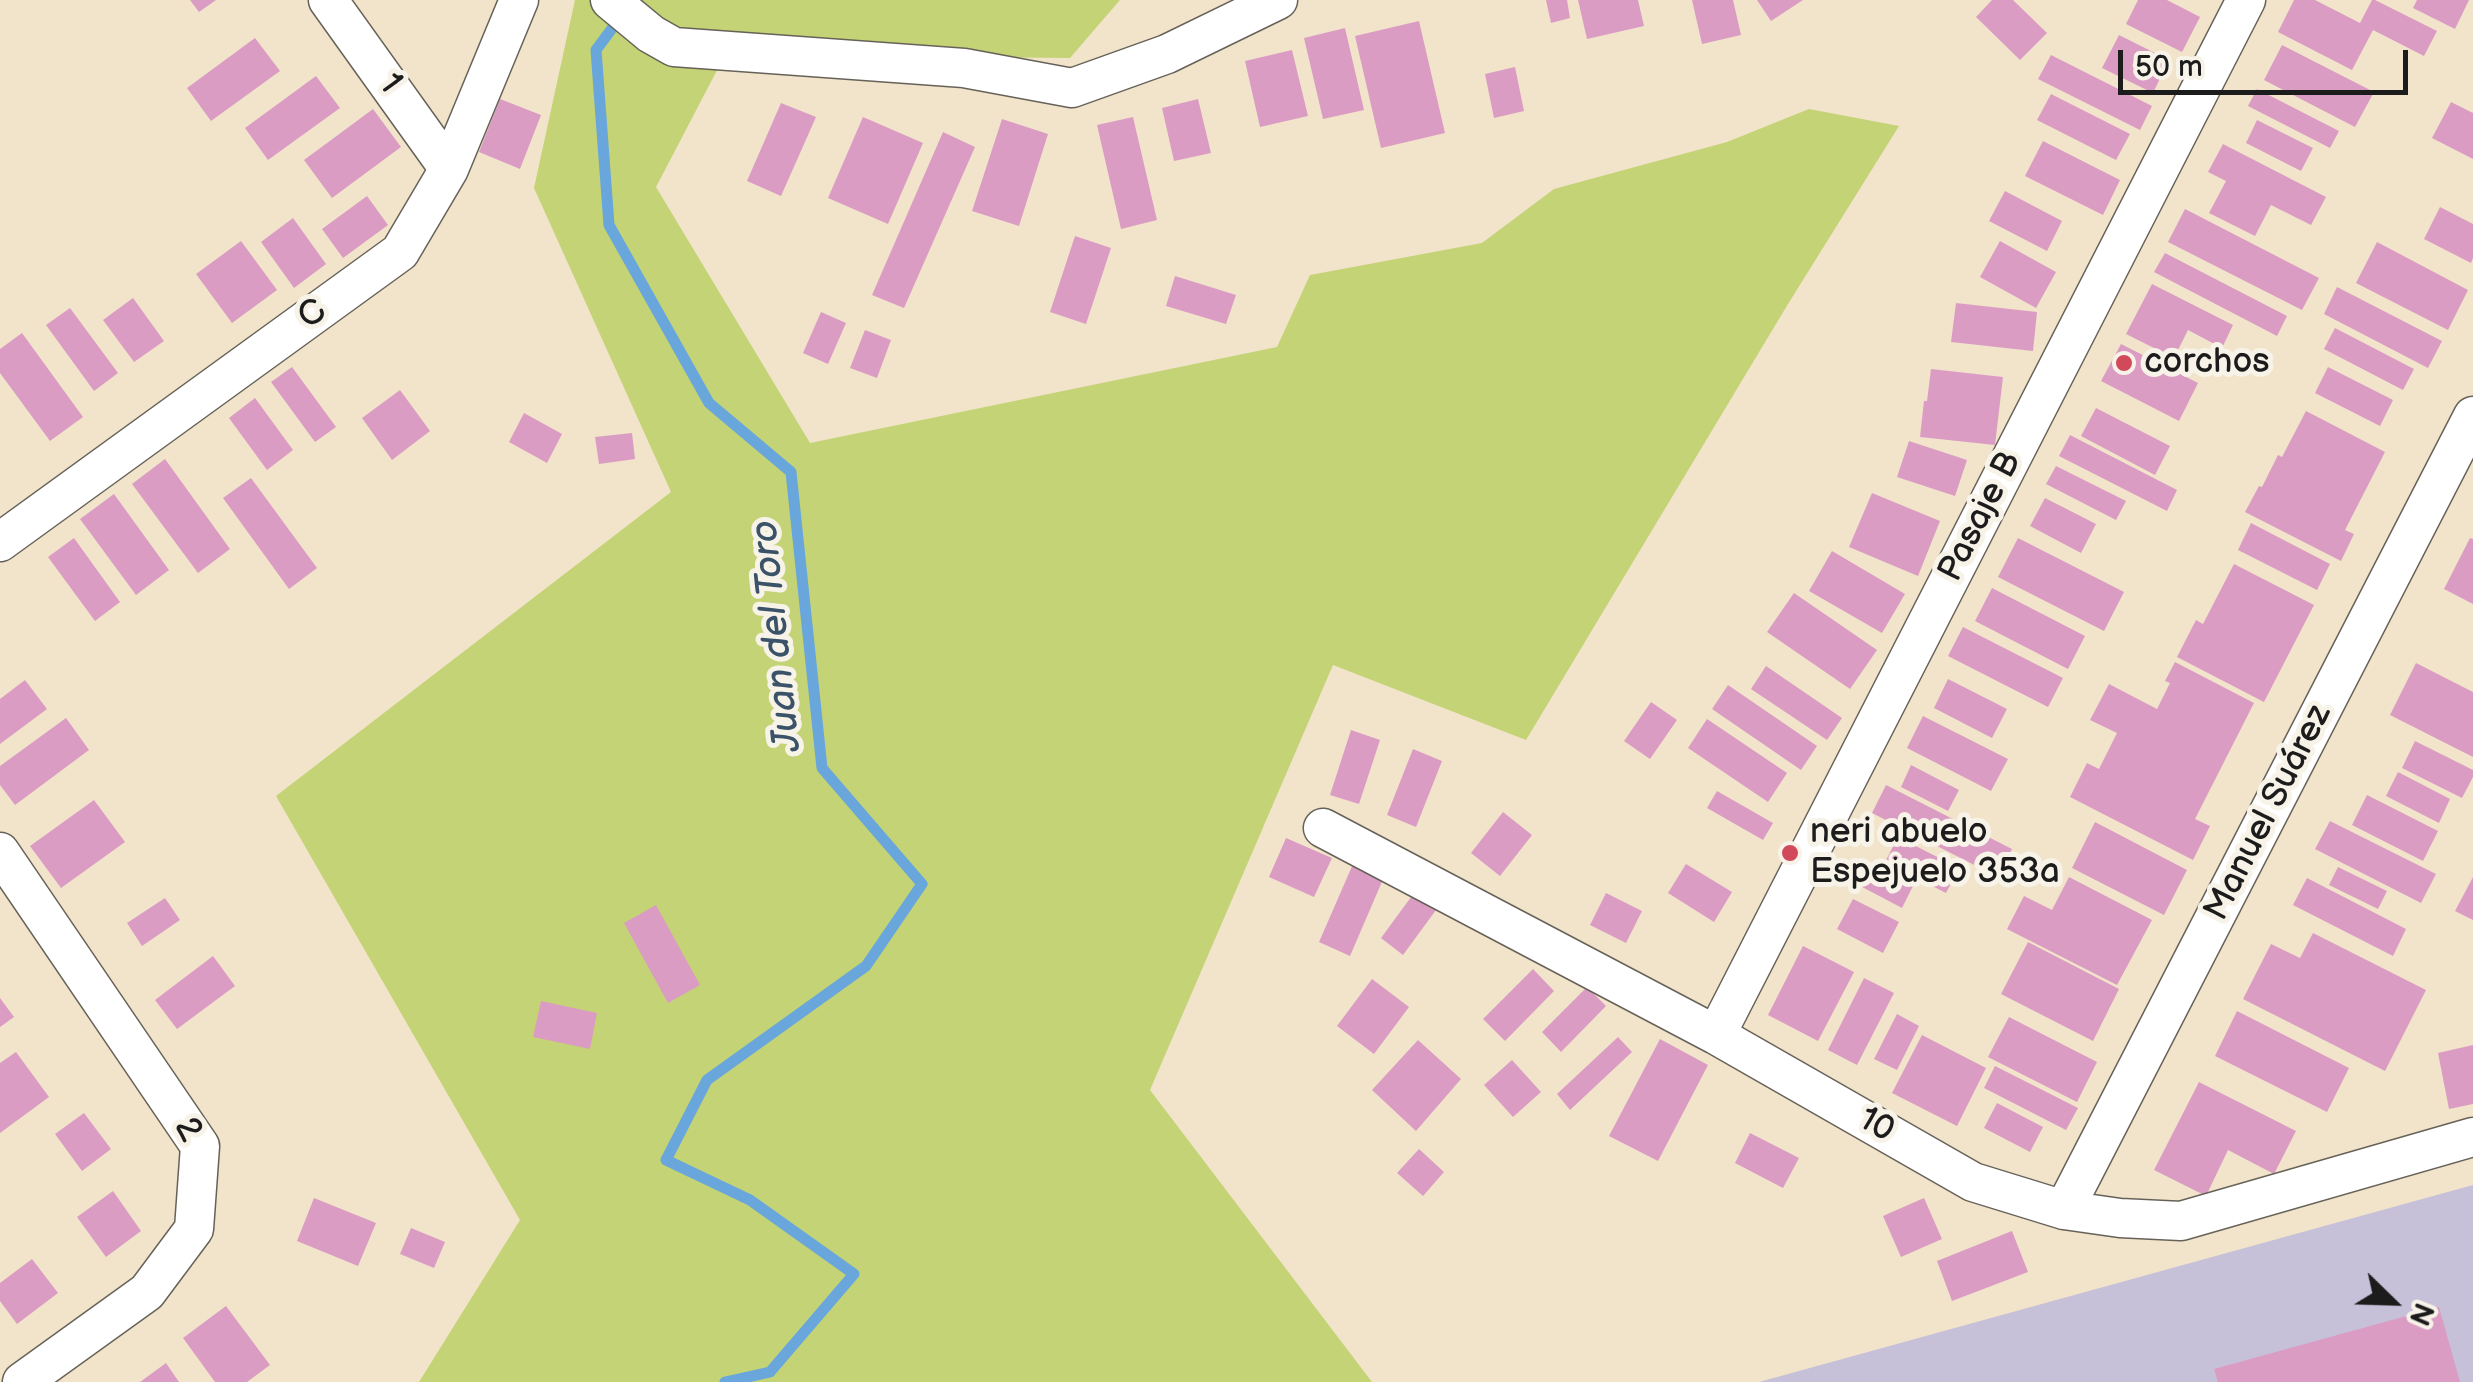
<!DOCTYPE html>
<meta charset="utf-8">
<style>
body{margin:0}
#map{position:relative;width:2473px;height:1382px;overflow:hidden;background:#f1e4ca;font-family:"Balsamiq Sans",sans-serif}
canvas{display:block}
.north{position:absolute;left:2343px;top:1252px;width:100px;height:100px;-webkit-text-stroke:8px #f7f3e8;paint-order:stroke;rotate:113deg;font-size:28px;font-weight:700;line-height:40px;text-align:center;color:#1c1c1c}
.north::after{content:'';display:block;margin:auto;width:35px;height:45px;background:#1c1c1c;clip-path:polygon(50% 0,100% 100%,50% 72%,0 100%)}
.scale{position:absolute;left:2118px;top:50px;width:290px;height:45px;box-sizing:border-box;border:5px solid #1c1c1c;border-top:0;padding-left:12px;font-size:30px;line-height:35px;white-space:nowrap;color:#1c1c1c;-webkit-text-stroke:8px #f7f3e8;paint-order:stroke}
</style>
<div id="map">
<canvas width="2473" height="1382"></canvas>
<div class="north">N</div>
<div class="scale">50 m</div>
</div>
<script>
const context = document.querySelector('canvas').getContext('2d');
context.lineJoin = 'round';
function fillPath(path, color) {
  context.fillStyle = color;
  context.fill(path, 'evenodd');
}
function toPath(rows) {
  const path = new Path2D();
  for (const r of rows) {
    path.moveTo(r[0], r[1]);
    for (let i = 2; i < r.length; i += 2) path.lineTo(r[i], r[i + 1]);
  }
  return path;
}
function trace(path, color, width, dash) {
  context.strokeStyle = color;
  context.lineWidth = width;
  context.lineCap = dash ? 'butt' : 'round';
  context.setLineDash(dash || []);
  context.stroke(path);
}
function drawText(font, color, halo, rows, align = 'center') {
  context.font = font + ' "Balsamiq Sans",sans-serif';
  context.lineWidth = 10;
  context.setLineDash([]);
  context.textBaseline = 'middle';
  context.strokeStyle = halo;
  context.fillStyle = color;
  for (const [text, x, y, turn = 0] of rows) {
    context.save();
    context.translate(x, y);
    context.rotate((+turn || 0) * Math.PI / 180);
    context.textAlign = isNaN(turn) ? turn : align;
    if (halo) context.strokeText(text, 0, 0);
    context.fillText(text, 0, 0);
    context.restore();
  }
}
fillPath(toPath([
 [2473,1185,2473,1382,1759,1382]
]), '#c7c0d9');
fillPath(toPath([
 [575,0,1120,0,1070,58,725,55,656,187,810,443,1277,347,1310,275,1482,243,1554,189,1727,142,1809,109,1899,126,1788,304,1526,740,1333,665,1150,1090,1372,1382,419,1382,520,1220,276,796,671,492,534,188]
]), '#c4d375');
trace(toPath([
 [622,15,596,50,609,225,709,403,791,472,822,768,922,884,866,966,707,1080,666,1160,750,1200,854,1274,770,1372,725,1382]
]), '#69a6db', 11);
fillPath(toPath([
 [190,0,216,0,199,12],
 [1546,0,1567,0,1570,18,1551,23],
 [1578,0,1638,0,1644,26,1587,39],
 [1692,0,1733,0,1741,35,1702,44],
 [1757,0,1803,0,1771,21],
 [1992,0,2013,0,2047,33,2020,60,1976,17],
 [2138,0,2167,0,2200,17,2182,52,2126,24],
 [2294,0,2315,0,2360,23,2372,0,2375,0,2437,31,2424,56,2373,30,2352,70,2278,32],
 [2417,0,2469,0,2455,29,2413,8],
 [1419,21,1445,133,1381,148,1355,36],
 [1345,28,1364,110,1323,119,1304,38],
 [2119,35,2169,60,2153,93,2102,68],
 [255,38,280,71,211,121,187,88],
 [2282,45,2374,92,2355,127,2264,80],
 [1292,50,1308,116,1260,127,1245,61],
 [2051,55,2152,106,2140,130,2038,79],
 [1515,67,1524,111,1494,118,1485,74],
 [316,76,340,108,268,160,245,128],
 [2257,89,2339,131,2330,148,2248,106],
 [2051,94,2130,134,2116,160,2037,120],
 [500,99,541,115,520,169,479,152],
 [1198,99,1211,153,1174,161,1162,108],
 [2451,102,2473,113,2473,159,2432,138],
 [781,103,816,117,781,196,747,181],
 [373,109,401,147,332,198,304,160],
 [863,117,923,143,888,224,828,198],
 [1133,117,1157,220,1121,229,1097,125],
 [1002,119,1048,134,1019,226,972,211],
 [2257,120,2313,148,2301,171,2246,143],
 [943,132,975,147,904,308,872,295],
 [2043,141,2120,180,2103,215,2025,176],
 [2223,144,2326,197,2311,225,2271,205,2255,236,2209,213,2226,181,2208,172],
 [2005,191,2062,221,2047,251,1989,221],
 [367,196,388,225,343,258,322,229],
 [2440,207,2473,224,2473,258,2471,263,2424,239],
 [2185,209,2319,278,2302,310,2168,242],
 [293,218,326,264,294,288,261,242],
 [1075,236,1111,248,1086,324,1050,312],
 [241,241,277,290,232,323,196,274],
 [2000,241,2056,272,2036,308,1980,277],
 [2377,242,2468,290,2448,330,2356,283],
 [2165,253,2287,316,2277,336,2154,272],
 [1175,276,1236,295,1226,324,1166,306],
 [2152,284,2233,325,2222,348,2188,330,2174,358,2126,334],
 [2337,287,2442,341,2428,368,2324,314],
 [133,298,164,341,134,362,103,320],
 [1956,303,2037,312,2033,351,1951,342],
 [70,308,118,373,94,391,46,325],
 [821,312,846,323,828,364,803,353],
 [2335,328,2414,369,2403,390,2324,349],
 [865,330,891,340,877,378,850,368],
 [22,333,83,417,50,441,0,373,0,349],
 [2121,344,2198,383,2179,421,2101,381],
 [292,367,336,427,315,442,271,382],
 [2328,367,2393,400,2380,426,2315,393],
 [1931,369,2003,377,1995,445,1920,437,1924,401,1927,401],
 [400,390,430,431,392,460,362,418],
 [255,398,293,450,267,470,229,418],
 [2096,408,2170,446,2155,475,2081,436],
 [2306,411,2385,452,2345,530,2354,534,2341,561,2245,512,2259,486,2262,487,2278,455,2282,457],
 [524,413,562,434,547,463,509,442],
 [632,433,635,459,599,464,595,437],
 [2070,435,2177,490,2167,511,2059,456],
 [1909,441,1967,460,1955,496,1897,477],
 [165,459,230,549,198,573,132,484],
 [2056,466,2126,501,2116,520,2046,484],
 [251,478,317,568,289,589,223,498],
 [1872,493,1940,521,1918,576,1849,547],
 [114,494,169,570,136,595,80,519],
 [2045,498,2096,524,2081,553,2030,526],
 [2251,523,2330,564,2317,590,2238,550],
 [74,538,120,602,95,621,48,557],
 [2018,538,2124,592,2104,631,1998,577],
 [2470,538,2473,539,2473,604,2444,589],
 [1832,551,1905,594,1882,633,1809,591],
 [2234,564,2314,605,2264,702,2177,657,2196,620,2203,624],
 [1992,588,2085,636,2068,669,1975,621],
 [1794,593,1877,650,1850,689,1767,632],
 [1963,627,2063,678,2048,707,1948,656],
 [2175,662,2254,703,2195,819,2210,826,2193,860,2070,797,2087,763,2099,769,2117,733,2090,720,2109,684,2157,709,2170,683,2165,681],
 [2416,663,2473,692,2473,757,2390,715],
 [1766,666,1842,718,1827,740,1751,689],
 [1948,679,2007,709,1992,738,1934,708],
 [25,680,47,709,0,744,0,699],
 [1728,685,1817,746,1801,770,1712,709],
 [1651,702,1677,720,1650,759,1624,741],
 [1923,716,2008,759,1991,791,1907,748],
 [66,718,89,750,15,805,0,785,0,766],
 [1707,719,1787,773,1768,802,1688,748],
 [1351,730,1380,740,1359,804,1330,795],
 [2415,741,2473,770,2473,777,2462,798,2402,768],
 [1413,749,1442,761,1416,827,1387,815],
 [1911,765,1959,790,1948,811,1901,787],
 [2398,772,2450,799,2439,823,2386,796],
 [1886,785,2012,849,1998,877,1872,813],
 [1717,791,1773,823,1763,840,1707,808],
 [2367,795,2438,831,2423,861,2352,825],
 [94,800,125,842,61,888,30,846],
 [1503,812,1532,835,1500,876,1471,853],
 [2330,821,2436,874,2421,903,2315,849],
 [2095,822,2187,870,2164,915,2072,868],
 [1898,837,1959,868,1946,893,1885,862],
 [1286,838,1332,858,1314,897,1269,877],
 [1858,858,1913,886,1902,908,1847,879],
 [1353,864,1384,877,1350,956,1319,942],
 [1686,864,1732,892,1714,922,1668,893],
 [2338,867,2387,891,2378,909,2329,885],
 [2069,877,2152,920,2117,985,2007,929,2024,896,2052,910],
 [2473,877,2473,920,2455,911],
 [2307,878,2406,929,2393,956,2293,905],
 [1414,893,1436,910,1403,955,1381,938],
 [1606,893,1642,911,1626,943,1590,925],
 [165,898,180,920,142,946,127,923],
 [1853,899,1899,922,1883,953,1837,929],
 [656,905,700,985,668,1003,624,923],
 [2313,933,2426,990,2385,1071,2243,999,2271,944,2300,958],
 [2028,942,2119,989,2093,1041,2001,994],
 [1803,946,1854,972,1818,1041,1768,1015],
 [213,956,235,986,177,1029,155,1000],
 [1533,969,1554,991,1505,1041,1483,1019],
 [1864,978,1894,993,1857,1065,1828,1050],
 [1372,979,1409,1007,1374,1054,1337,1026],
 [1587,987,1606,1006,1561,1052,1542,1032],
 [0,998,14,1017,0,1027],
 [541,1001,597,1013,590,1049,533,1037],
 [2237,1011,2349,1068,2327,1112,2215,1056],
 [1897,1014,1919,1026,1897,1070,1874,1059],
 [2009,1017,2097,1062,2077,1102,1988,1057],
 [1922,1035,1986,1068,1957,1126,1892,1093],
 [1618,1037,1632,1052,1570,1110,1557,1094],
 [1660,1039,1708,1065,1658,1161,1609,1136],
 [1418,1040,1461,1079,1416,1131,1372,1090],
 [2473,1045,2473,1104,2449,1109,2438,1053],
 [16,1052,49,1097,0,1133,0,1063],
 [1512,1060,1541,1092,1513,1117,1484,1085],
 [1995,1066,2078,1108,2066,1130,1984,1088],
 [2199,1082,2296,1131,2274,1174,2228,1150,2206,1196,2154,1170],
 [1997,1103,2043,1127,2030,1152,1984,1128],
 [84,1113,111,1149,82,1171,55,1134],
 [1750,1133,1799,1158,1783,1188,1735,1163],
 [1419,1149,1444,1172,1423,1196,1397,1173],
 [113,1191,141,1231,106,1257,77,1217],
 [314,1198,376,1223,358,1266,297,1241],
 [1924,1198,1942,1239,1901,1257,1883,1216],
 [411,1228,445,1242,434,1268,400,1254],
 [2012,1231,2028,1272,1952,1301,1937,1261],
 [32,1259,58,1293,17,1324,0,1301,0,1283],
 [226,1306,270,1365,247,1382,215,1382,183,1338],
 [2439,1307,2460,1382,2218,1382,2214,1369],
 [166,1363,179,1382,140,1382]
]), '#db9cc4');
const minor = toPath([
 [328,0,449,169],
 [610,0,651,34,674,47,964,68,1072,88,1167,54,1278,0],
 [0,542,400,252,449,169,519,0],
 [1323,828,1716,1035,1973,1182,2064,1210,2120,1218,2181,1221,2473,1137],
 [0,852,200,1146,194,1229,147,1292,22,1382],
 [1716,1035,2246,0],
 [2064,1210,2473,416]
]);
trace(minor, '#676259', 41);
trace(minor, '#fff', 38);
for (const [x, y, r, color] of [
 [2124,363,10,"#d1495b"],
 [1790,853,10,"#d1495b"]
]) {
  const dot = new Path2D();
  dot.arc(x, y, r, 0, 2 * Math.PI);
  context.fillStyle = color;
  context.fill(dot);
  trace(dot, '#f7f3e8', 4);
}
drawText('35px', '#1c1c1c', '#f7f3e8', [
 ["1",389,84,54],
 ["C",313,315,-36],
 ["Pasaje B",1981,517,-63],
 ["Manuel Suárez",2269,813,-63],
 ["10",1876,1126,30],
 ["2",187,1130,61]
]);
drawText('35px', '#1c1c1c', '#f7f3e8', [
 ["corchos",2144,363],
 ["neri abuelo",1810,833],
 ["Espejuelo 353a",1810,873]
], 'left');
drawText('italic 38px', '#3b5368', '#f7f3e8', [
 ["Juan del Toro",778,636,-96]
]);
</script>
